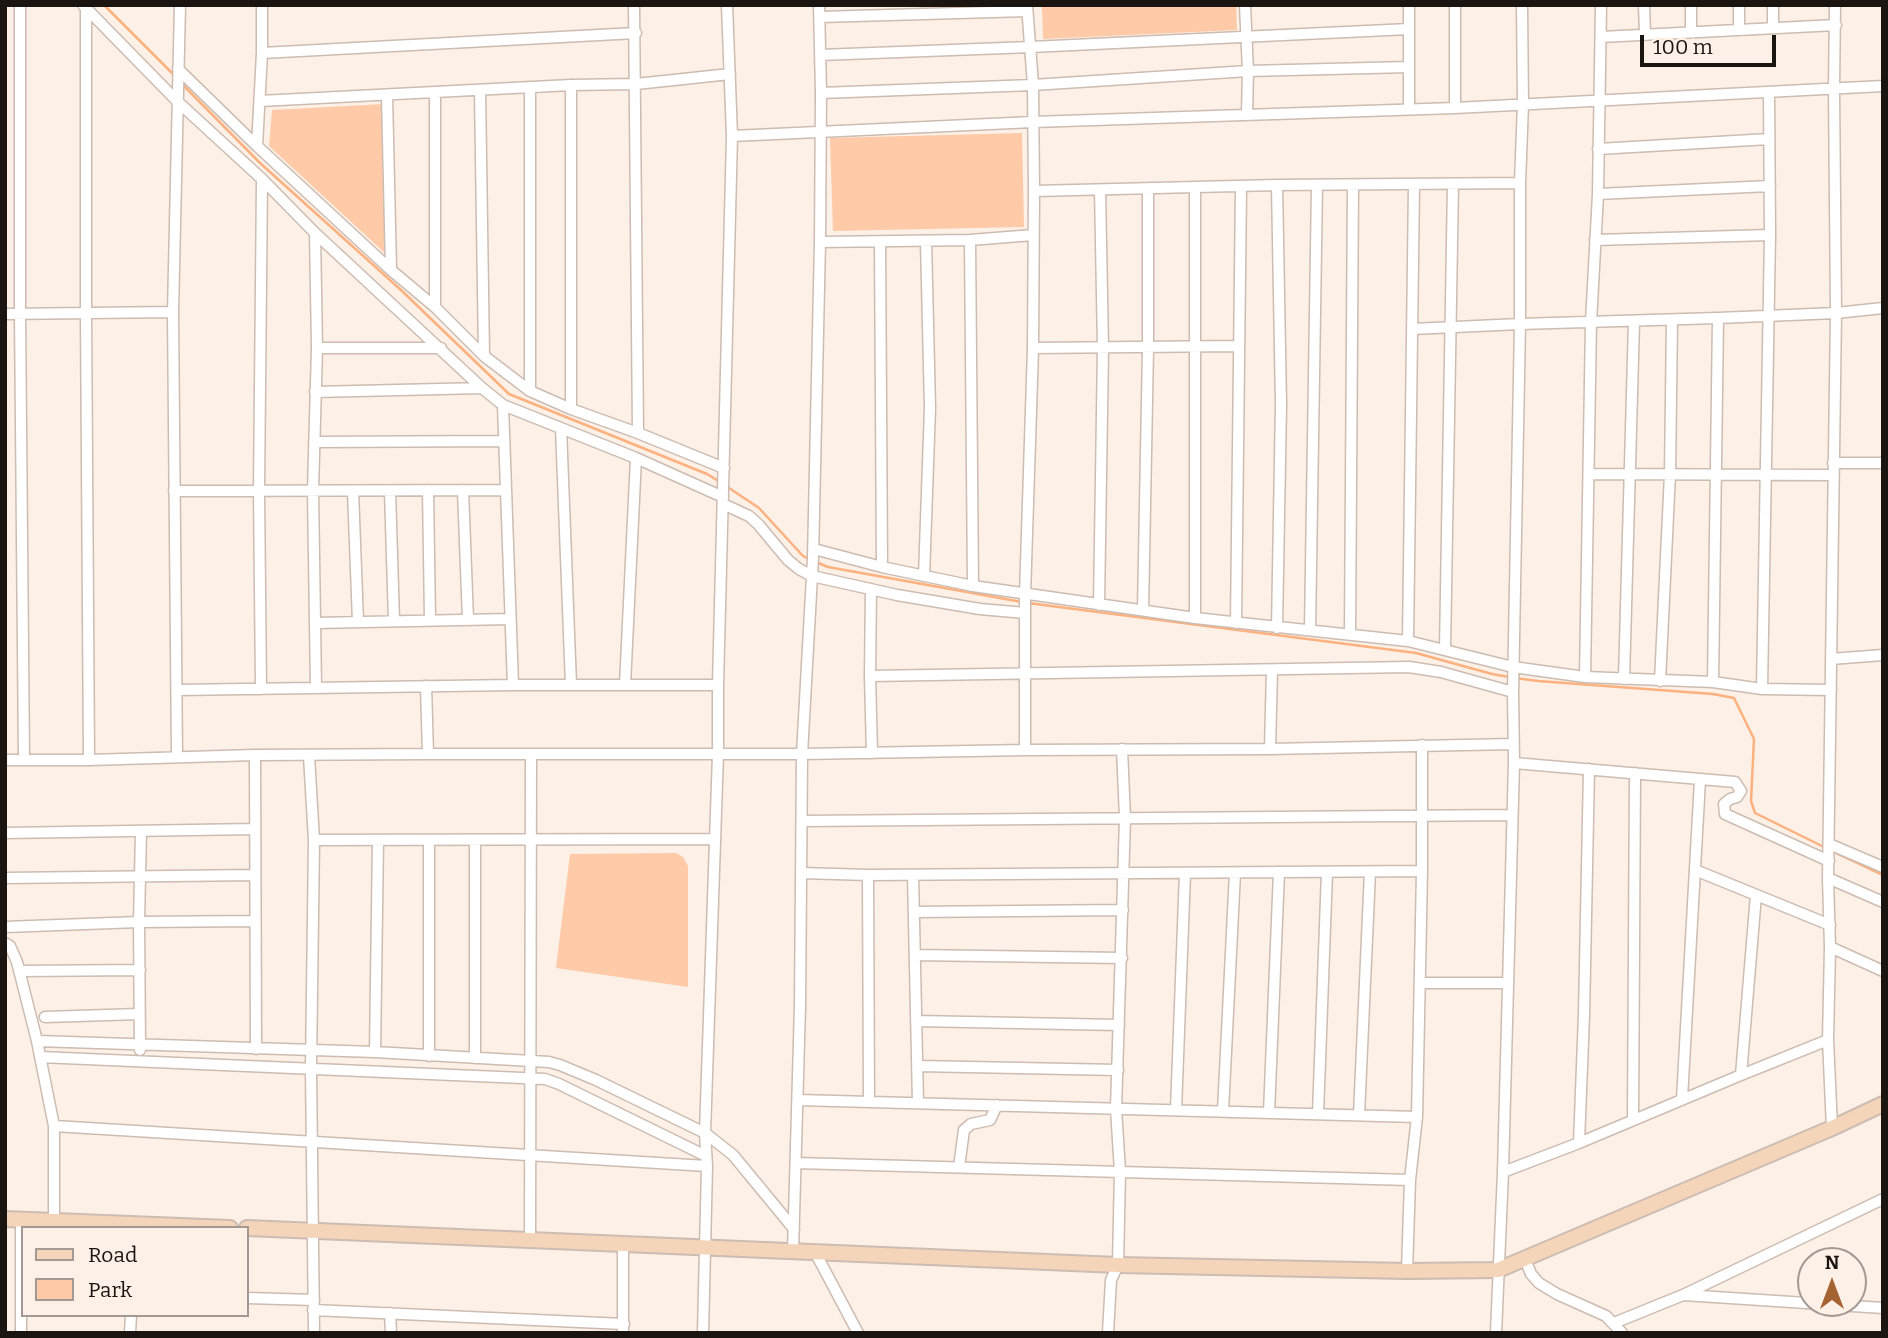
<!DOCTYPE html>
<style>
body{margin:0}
#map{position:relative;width:1888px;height:1338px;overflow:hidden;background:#fdf0e7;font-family:Bitter,serif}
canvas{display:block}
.frame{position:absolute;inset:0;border:7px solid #1b1512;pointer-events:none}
.legend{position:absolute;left:21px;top:1226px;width:228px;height:91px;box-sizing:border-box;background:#fdf0e7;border:2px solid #a39892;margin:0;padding:9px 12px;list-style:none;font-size:21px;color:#1b1512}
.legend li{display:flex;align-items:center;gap:14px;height:35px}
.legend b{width:35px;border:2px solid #a39892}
.north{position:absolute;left:1797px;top:1247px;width:70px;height:70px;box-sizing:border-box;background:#fdf0e7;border:2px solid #a39892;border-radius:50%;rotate:0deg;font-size:19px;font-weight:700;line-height:28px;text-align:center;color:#1b1512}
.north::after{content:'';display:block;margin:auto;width:24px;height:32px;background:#a66332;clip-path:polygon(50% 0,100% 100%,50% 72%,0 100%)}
.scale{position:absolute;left:1640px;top:35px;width:136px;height:32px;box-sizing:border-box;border:4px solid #1b1512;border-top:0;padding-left:9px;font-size:21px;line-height:24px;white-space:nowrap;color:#1b1512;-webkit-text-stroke:5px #fdf0e7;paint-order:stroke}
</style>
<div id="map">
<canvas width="1888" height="1338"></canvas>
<div class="frame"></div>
<ul class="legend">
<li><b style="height:9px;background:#f5d5ba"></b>Road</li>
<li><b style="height:19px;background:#ffcaa8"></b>Park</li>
</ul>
<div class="north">N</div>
<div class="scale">100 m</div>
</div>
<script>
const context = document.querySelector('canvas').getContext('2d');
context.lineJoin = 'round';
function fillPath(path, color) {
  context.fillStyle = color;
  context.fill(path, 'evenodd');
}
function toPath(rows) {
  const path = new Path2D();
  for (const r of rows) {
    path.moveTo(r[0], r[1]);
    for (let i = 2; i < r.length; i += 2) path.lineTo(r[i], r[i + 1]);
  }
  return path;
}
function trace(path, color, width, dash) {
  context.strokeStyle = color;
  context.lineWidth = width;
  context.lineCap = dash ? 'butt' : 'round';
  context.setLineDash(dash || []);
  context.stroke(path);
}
fillPath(toPath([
 [1042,5,1236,5,1237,30,1043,39],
 [384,104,388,256,269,146,272,110],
 [1022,133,1024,227,833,231,830,138],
 [676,853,683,857,688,866,688,987,556,968,570,854]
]), '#ffcaa8');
trace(toPath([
 [104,5,176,77],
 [183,85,260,163,401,290,509,394,707,474,720,482],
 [726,486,759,508,803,556,809,559],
 [816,562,828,567,1022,602],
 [1028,603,1416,653,1492,674,1509,677],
 [1515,678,1538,681,1713,694,1734,698,1754,739,1751,801,1755,813,1824,847],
 [1830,850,1883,875]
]), '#fdb17f', 2.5);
const street = toPath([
 [20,5,20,313,24,759],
 [83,5,178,102,262,179,315,233,482,388,503,405,636,458,723,497],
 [634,5,638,433],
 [1245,5,1248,71,1247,114],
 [1455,5,1455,108],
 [1644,5,1645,34],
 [1739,5,1739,30],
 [1835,5,1834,89,1836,313,1828,878,1883,902],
 [86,8,86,312,89,760],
 [820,17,1027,11],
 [1773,28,1773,5],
 [1691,32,1691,5],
 [1601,37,1836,25],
 [262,53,636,33],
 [820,55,1031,47,1409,29],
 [178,69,257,146,391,270,435,307,484,356,530,391,571,409,638,433,724,468],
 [571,85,571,409],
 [530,87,530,391],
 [480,91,484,356],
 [821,93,1033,85,1248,71,1409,67],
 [387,95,391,270],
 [260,101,571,85,636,84,730,74],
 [1409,109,1409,5],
 [732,136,1033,122,1455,108,1883,86],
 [257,146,262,53,262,5],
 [1598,149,1769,139],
 [1195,189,1195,618],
 [1034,191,1277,185,1520,183],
 [1598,194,1770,186],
 [315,233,317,348,313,491,316,688],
 [970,240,973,586],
 [1595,240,1770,235],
 [820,242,970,240,1033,235],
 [880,242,882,567],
 [435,307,435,92],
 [5,314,173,312],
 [1412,329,1520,324,1718,318,1836,313,1883,308],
 [317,348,441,348],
 [1033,348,1239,346],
 [315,392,482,388],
 [503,405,513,685],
 [561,428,571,685],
 [314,442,504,441],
 [1833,463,1883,463],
 [1589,474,1833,475],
 [428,490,430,620],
 [463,490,468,620],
 [174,491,505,490],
 [353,491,358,622],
 [390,491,394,621],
 [723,504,749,516,758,524,788,560,799,569,812,576,897,595,980,609,1025,613],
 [814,549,882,567,973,586,1195,618,1408,641,1513,667,1585,677,1713,682,1762,689,1831,690],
 [924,576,930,408,926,241],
 [871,589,870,676,872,753],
 [1099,605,1103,348,1100,190],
 [1143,610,1148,348,1148,189],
 [315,623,510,619],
 [1236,623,1241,187],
 [1277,628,1281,404,1277,185],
 [1310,630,1317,185],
 [1350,634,1353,185],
 [1408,641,1414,185],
 [1445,649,1453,184],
 [1831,659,1883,655],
 [870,676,1409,667,1441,672,1513,692],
 [1585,677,1591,322,1598,194,1601,5],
 [1624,679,1634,322],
 [1660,681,1670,474,1672,320],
 [1713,682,1718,318],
 [625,685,636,458],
 [426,686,428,754],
 [261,689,259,491,262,179],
 [1762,689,1770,235,1769,93],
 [177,690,513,685,718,685],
 [1270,749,1272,670],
 [1025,750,1025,595,1033,348,1034,191,1033,85,1027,5],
 [255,755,256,1049],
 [309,756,314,840,311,1068,314,1333],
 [177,757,173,312,180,5],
 [5,760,89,760,255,755,428,754,802,754,1025,750,1270,749,1513,744],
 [1514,763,1735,782,1741,791,1737,797,1730,799,1724,804,1725,814,1829,861],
 [802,821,1512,815],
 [5,833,254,829],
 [314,840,715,839],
 [429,840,429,1056],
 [475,840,475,1058],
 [1829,844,1883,867],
 [1695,870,1830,925],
 [801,873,868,875,1422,871],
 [868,875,869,1101],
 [913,875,918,1103],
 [5,878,255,875],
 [1828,878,1830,947,1828,1040,1832,1128],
 [914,912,1123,910],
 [5,927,139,922,255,921],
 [5,943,10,946,17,962,37,1041,54,1126],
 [1830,947,1883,971],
 [915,955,1122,958],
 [19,971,140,970],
 [1420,983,1508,983],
 [45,1017,139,1014],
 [917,1021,1119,1025],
 [37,1041,375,1052,549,1062,560,1065,596,1080,705,1133,733,1155,794,1229],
 [140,1050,139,922,141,831],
 [375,1052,378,840],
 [40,1057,545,1079,559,1084,706,1156],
 [918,1066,1118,1070],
 [1741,1075,1756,895],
 [1682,1099,1700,780],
 [798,1100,1417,1117],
 [1176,1110,1185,873],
 [1223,1111,1235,873],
 [1269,1113,1279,872],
 [1318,1114,1327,872],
 [1359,1115,1370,872],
 [1633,1120,1635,773],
 [1579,1143,1584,1015,1589,769],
 [796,1163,1410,1180],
 [959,1167,964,1130,971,1124,990,1120,997,1105],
 [1503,1172,1579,1143,1741,1075,1828,1040],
 [21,1219,21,1333],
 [54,1227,54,1126,707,1166],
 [530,1240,531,754],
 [623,1243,623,1333],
 [793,1251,800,1006,802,754,813,558,820,242,821,93,819,5],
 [815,1252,858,1333],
 [1525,1259,1531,1274,1539,1283,1557,1294,1606,1316,1622,1333],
 [1407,1271,1410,1180,1417,1117,1422,871,1422,745],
 [1684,1295,1883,1308],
 [247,1298,314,1300],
 [313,1310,624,1324],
 [390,1313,391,1333],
 [1614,1323,1683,1295,1883,1199],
 [130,1333,131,1315],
 [703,1333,707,1166,705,1133,718,754,718,685,732,136,727,5],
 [1108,1333,1111,1280,1118,1265,1120,1171,1116,1109,1125,818,1122,749],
 [1496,1333,1503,1172,1514,763,1513,692,1520,324,1520,183,1523,104,1522,5]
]);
const secondary = toPath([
 [5,1219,230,1228],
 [247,1228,1118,1265,1407,1271,1498,1270,1832,1128,1883,1104]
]);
trace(street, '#ccbcb2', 13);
trace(secondary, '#ccbcb2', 18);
trace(street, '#fff', 10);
trace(secondary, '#f5d5ba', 14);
</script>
